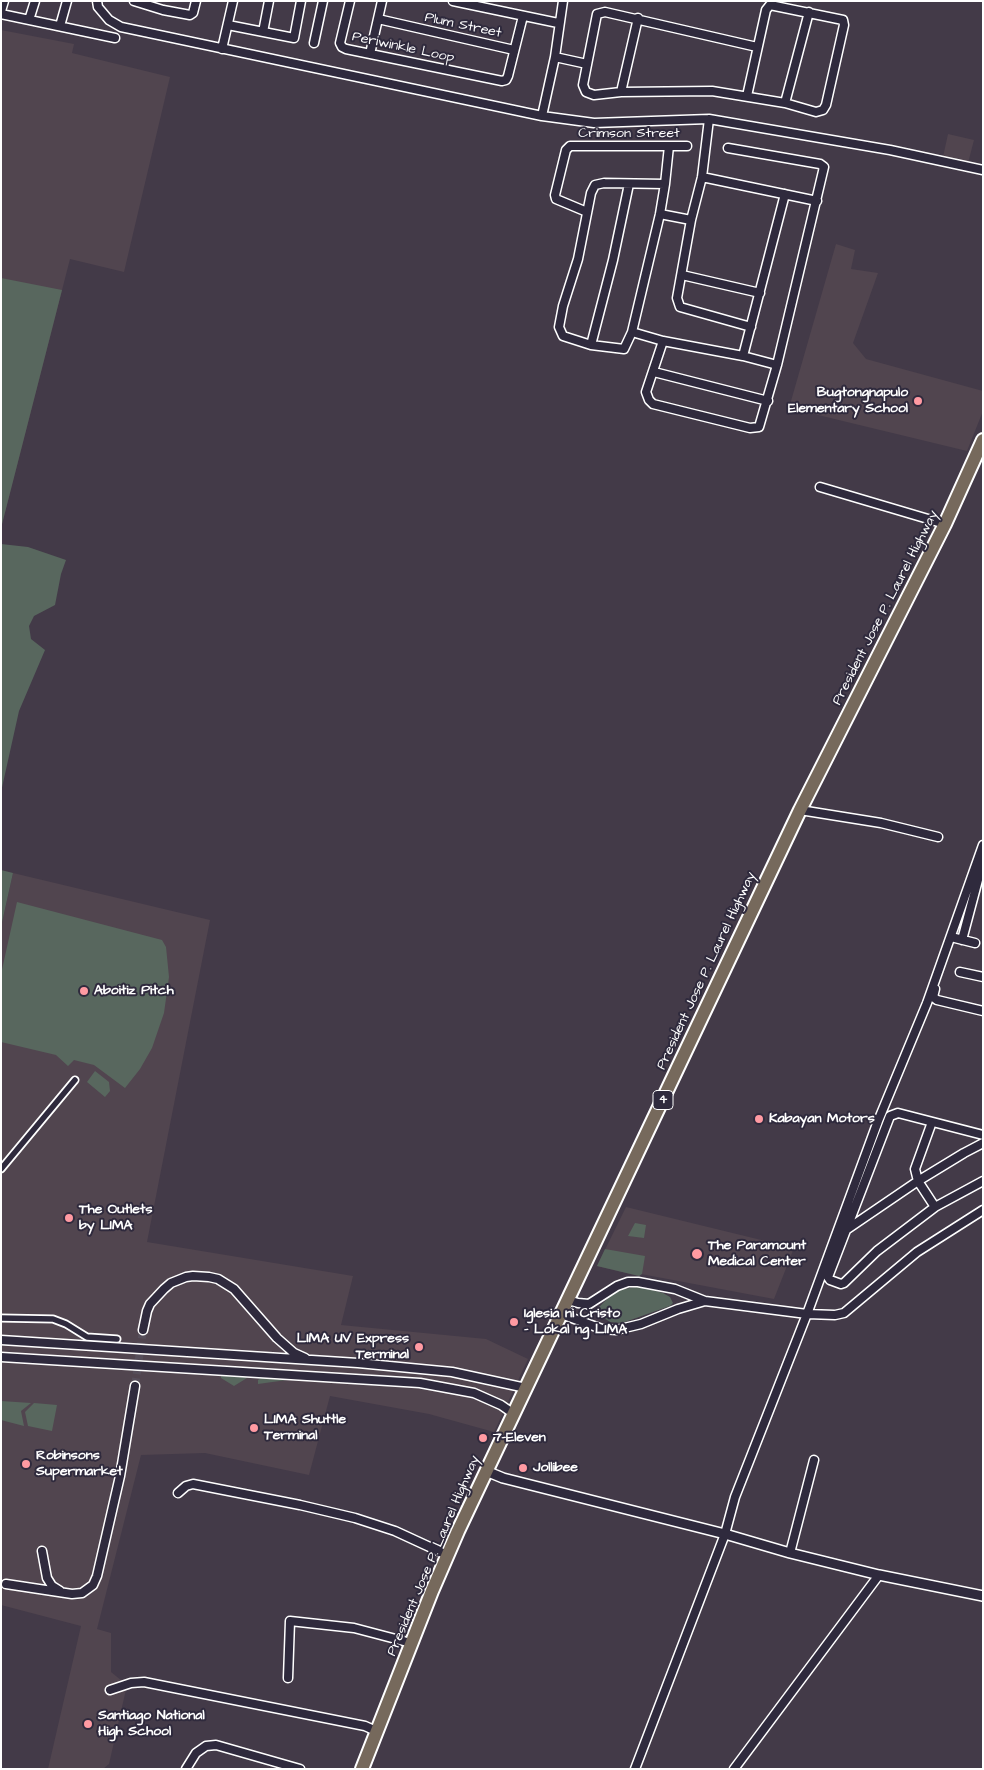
<!DOCTYPE html>
<style>
body{margin:0}
#map{position:relative;width:984px;height:1770px;overflow:hidden;background:#433a48;font-family:"Architects Daughter",sans-serif}
canvas{display:block}
.frame{position:absolute;inset:0;border:2px solid #fff;pointer-events:none}
</style>
<div id="map">
<canvas width="984" height="1770"></canvas>
<div class="frame"></div>
</div>
<script>
const context = document.querySelector('canvas').getContext('2d');
context.lineJoin = 'round';
function fillPath(path, color) {
  context.fillStyle = color;
  context.fill(path, 'evenodd');
}
function toPath(rows) {
  const path = new Path2D();
  for (const r of rows) {
    path.moveTo(r[0], r[1]);
    for (let i = 2; i < r.length; i += 2) path.lineTo(r[i], r[i + 1]);
  }
  return path;
}
function trace(path, color, width, dash) {
  context.strokeStyle = color;
  context.lineWidth = width;
  context.lineCap = dash ? 'butt' : 'round';
  context.setLineDash(dash || []);
  context.stroke(path);
}
function drawText(font, color, halo, rows, align = 'center') {
  context.font = font + ' "Architects Daughter",sans-serif';
  context.lineWidth = 4;
  context.setLineDash([]);
  context.textBaseline = 'middle';
  context.strokeStyle = halo;
  context.fillStyle = color;
  for (const [text, x, y, turn = 0] of rows) {
    context.save();
    context.translate(x, y);
    context.rotate((+turn || 0) * Math.PI / 180);
    context.textAlign = isNaN(turn) ? turn : align;
    if (halo) context.strokeText(text, 0, 0);
    context.fillText(text, 0, 0);
    context.restore();
  }
}
fillPath(toPath([
 [1,30,74,44,72,53,170,77,124,272,70,259,1,528],
 [948,134,974,140,968,163,943,157],
 [836,244,855,250,851,269,878,273,853,343,866,359,983,391,983,411,967,451,789,408],
 [13,873,210,920,147,1242,353,1276,341,1325,486,1339,528,1359,494,1432,429,1414,330,1396,309,1475,205,1453,141,1455,97,1629,111,1633,111,1672,127,1685,109,1764,103,1769,48,1769,81,1626,1,1605,1,927],
 [626,1207,794,1248,774,1299,641,1274,639,1276,597,1266]
]), '#51454f');
fillPath(toPath([
 [1,278,62,290,1,528],
 [1,544,28,547,66,560,61,574,55,605,34,616,29,626,31,639,45,650,19,711,1,792],
 [1,870,13,873,1,927],
 [17,902,162,940,166,947,169,977,164,1013,152,1048,140,1069,125,1088,94,1065,74,1060,68,1066,56,1055,1,1042,1,974],
 [95,1071,109,1082,110,1091,105,1097,87,1082],
 [635,1223,646,1225,644,1238,628,1236],
 [605,1249,645,1256,642,1274,639,1276,597,1266],
 [635,1287,642,1287,663,1293,670,1297,673,1303,670,1306,622,1323,610,1322,601,1316,599,1307,610,1296,619,1290],
 [221,1375,246,1376,247,1378,234,1386,221,1378],
 [262,1377,274,1378,294,1379,258,1384,258,1380],
 [1,1401,31,1403,21,1411,24,1426,1,1420],
 [34,1403,57,1405,52,1431,28,1426,25,1412]
]), '#58675e');
trace(toPath([
 [135,1386,143,1330]
]), '#564e5a', 8, [8, 4]);
const pedestrian = toPath([
 [1,1169,75,1080],
 [1,1318,53,1319,66,1324,87,1337,117,1339]
]);
const minor = toPath([
 [97,1,98,7,109,20,121,27,542,116,594,123,709,119,890,150,983,170],
 [134,1,163,10,190,15,193,13,196,1],
 [350,1,340,43,342,47,346,49,502,81,506,80,508,76,523,16],
 [453,1,558,23],
 [1,11,4,1],
 [1,14,115,38],
 [378,19,514,50],
 [29,20,35,1],
 [228,25,294,38,301,1],
 [60,26,67,1],
 [263,32,269,1],
 [314,43,323,1],
 [222,49,233,1],
 [370,54,382,1],
 [555,57,587,64],
 [621,92,638,18],
 [747,96,766,10,770,5,843,20,844,25,826,105,823,110,816,112,785,103,712,91,621,92,594,95,586,92,583,85,597,14,605,12,757,47],
 [785,103,809,12],
 [542,116,555,57,563,1],
 [709,119,702,177,691,220,677,298,680,307,751,327],
 [702,177,817,201],
 [604,183,665,184,660,214,632,332,624,349,591,345,563,336,559,327,563,306,578,259,591,193,595,185,604,183],
 [665,184,669,146],
 [587,212,556,199,555,195,566,150,570,146,687,146],
 [660,214,691,220],
 [682,275,760,293],
 [632,332,663,341,743,356,777,365],
 [663,341,646,392,649,400,653,404,750,428,759,427,777,365,824,167,820,164,728,148],
 [591,345,613,260,629,184],
 [743,356,785,194],
 [654,372,768,401],
 [820,487,945,524],
 [800,810,881,823,938,837],
 [955,938,975,943],
 [962,940,983,861],
 [960,972,983,977],
 [935,989,933,997,937,1000,983,1011],
 [932,1122,915,1169,918,1181,935,1207],
 [983,1135,898,1113,890,1116,828,1277,830,1280,841,1284,844,1283,877,1251,935,1207,983,1181],
 [846,1230,918,1181,964,1153,983,1143],
 [568,1300,578,1303,589,1304,617,1286,628,1282,638,1282,675,1289,705,1301,807,1314,835,1315,844,1313,917,1252,983,1210],
 [561,1314,602,1329,616,1330,641,1324,678,1309,705,1301],
 [143,1330,147,1311,150,1304,164,1289,171,1283,186,1277,193,1276,209,1277,218,1279,234,1289,277,1338,294,1353,305,1358],
 [1,1340,358,1363,452,1372,526,1388],
 [1,1357,420,1383,474,1393,501,1405,514,1414],
 [178,1493,186,1486,193,1484,300,1505,355,1518,395,1531,447,1555],
 [42,1551,47,1578,52,1586,60,1591],
 [790,1553,814,1460],
 [6,1584,72,1594,82,1593,93,1585,97,1576,120,1476,135,1386],
 [288,1678,290,1621,354,1628,411,1643],
 [110,1690,131,1683,144,1682,365,1726,376,1731],
 [186,1769,196,1753,206,1746,216,1745,300,1769],
 [635,1769,725,1534,735,1497,807,1314,878,1121,927,1003,983,845],
 [734,1769,879,1575]
]);
const tertiary = toPath([
 [486,1471,503,1478,725,1534,790,1553,879,1575,983,1596]
]);
const trunk = toPath([
 [362,1769,432,1591,458,1531,800,810,945,524,983,440]
]);
trace(pedestrian, '#fff', 9);
trace(minor, '#fff', 11);
trace(tertiary, '#fff', 12);
trace(trunk, '#fff', 16);
trace(pedestrian, '#2f2a3d', 5.5);
trace(minor, '#2f2a3d', 8);
trace(tertiary, '#2f2a3d', 9);
trace(trunk, '#76695c', 12);
for (const [x, y, r, color] of [
 [918,401,5,"#ff9aa2"],
 [84,991,5,"#ff9aa2"],
 [759,1119,5,"#ff9aa2"],
 [69,1218,5,"#ff9aa2"],
 [697,1254,6,"#ff9aa2"],
 [514,1322,5,"#ff9aa2"],
 [419,1347,5,"#ff9aa2"],
 [254,1428,5,"#ff9aa2"],
 [483,1438,5,"#ff9aa2"],
 [26,1464,5,"#ff9aa2"],
 [523,1468,5,"#ff9aa2"],
 [88,1724,5,"#ff9aa2"]
]) {
  const dot = new Path2D();
  dot.arc(x, y, r, 0, 2 * Math.PI);
  context.fillStyle = color;
  context.fill(dot);
  trace(dot, '#2f2a3d', 2);
}
for (const [x, y, w] of [
 [663,1100,20]
]) {
  const box = new Path2D();
  box.roundRect(x - w / 2, y - 9.5, w, 19, 4);
  context.fillStyle = '#2f2a3d';
  context.fill(box);
  trace(box, '#fff', 1);
}
drawText('bold 12px', '#fff', null, [
 ["4",663,1100]
]);
drawText('14px', '#fff', '#2f2a3d', [
 ["Plum Street",463,26,12],
 ["Periwinkle Loop",403,48,12],
 ["Crimson Street",629,134],
 ["President Jose P. Laurel Highway",886,608,-63],
 ["President Jose P. Laurel Highway",707,971,-65],
 ["President Jose P. Laurel Highway",434,1556,-67]
]);
drawText('bold 14px', '#fff', '#2f2a3d', [
 ["Bugtongnapulo",908,393,"right"],
 ["Elementary School",908,409,"right"],
 ["Aboitiz Pitch",94,991],
 ["Kabayan Motors",769,1119],
 ["The Outlets",79,1210],
 ["by LIMA",79,1226],
 ["The Paramount",708,1246],
 ["Medical Center",708,1262],
 ["Iglesia ni Cristo",524,1314],
 ["- Lokal ng LIMA",524,1330],
 ["LIMA UV Express",409,1339,"right"],
 ["Terminal",409,1355,"right"],
 ["LIMA Shuttle",264,1420],
 ["Terminal",264,1436],
 ["7-Eleven",493,1438],
 ["Robinsons",36,1456],
 ["Supermarket",36,1472],
 ["Jollibee",533,1468],
 ["Santiago National",98,1716],
 ["High School",98,1732]
], 'left');
</script>
